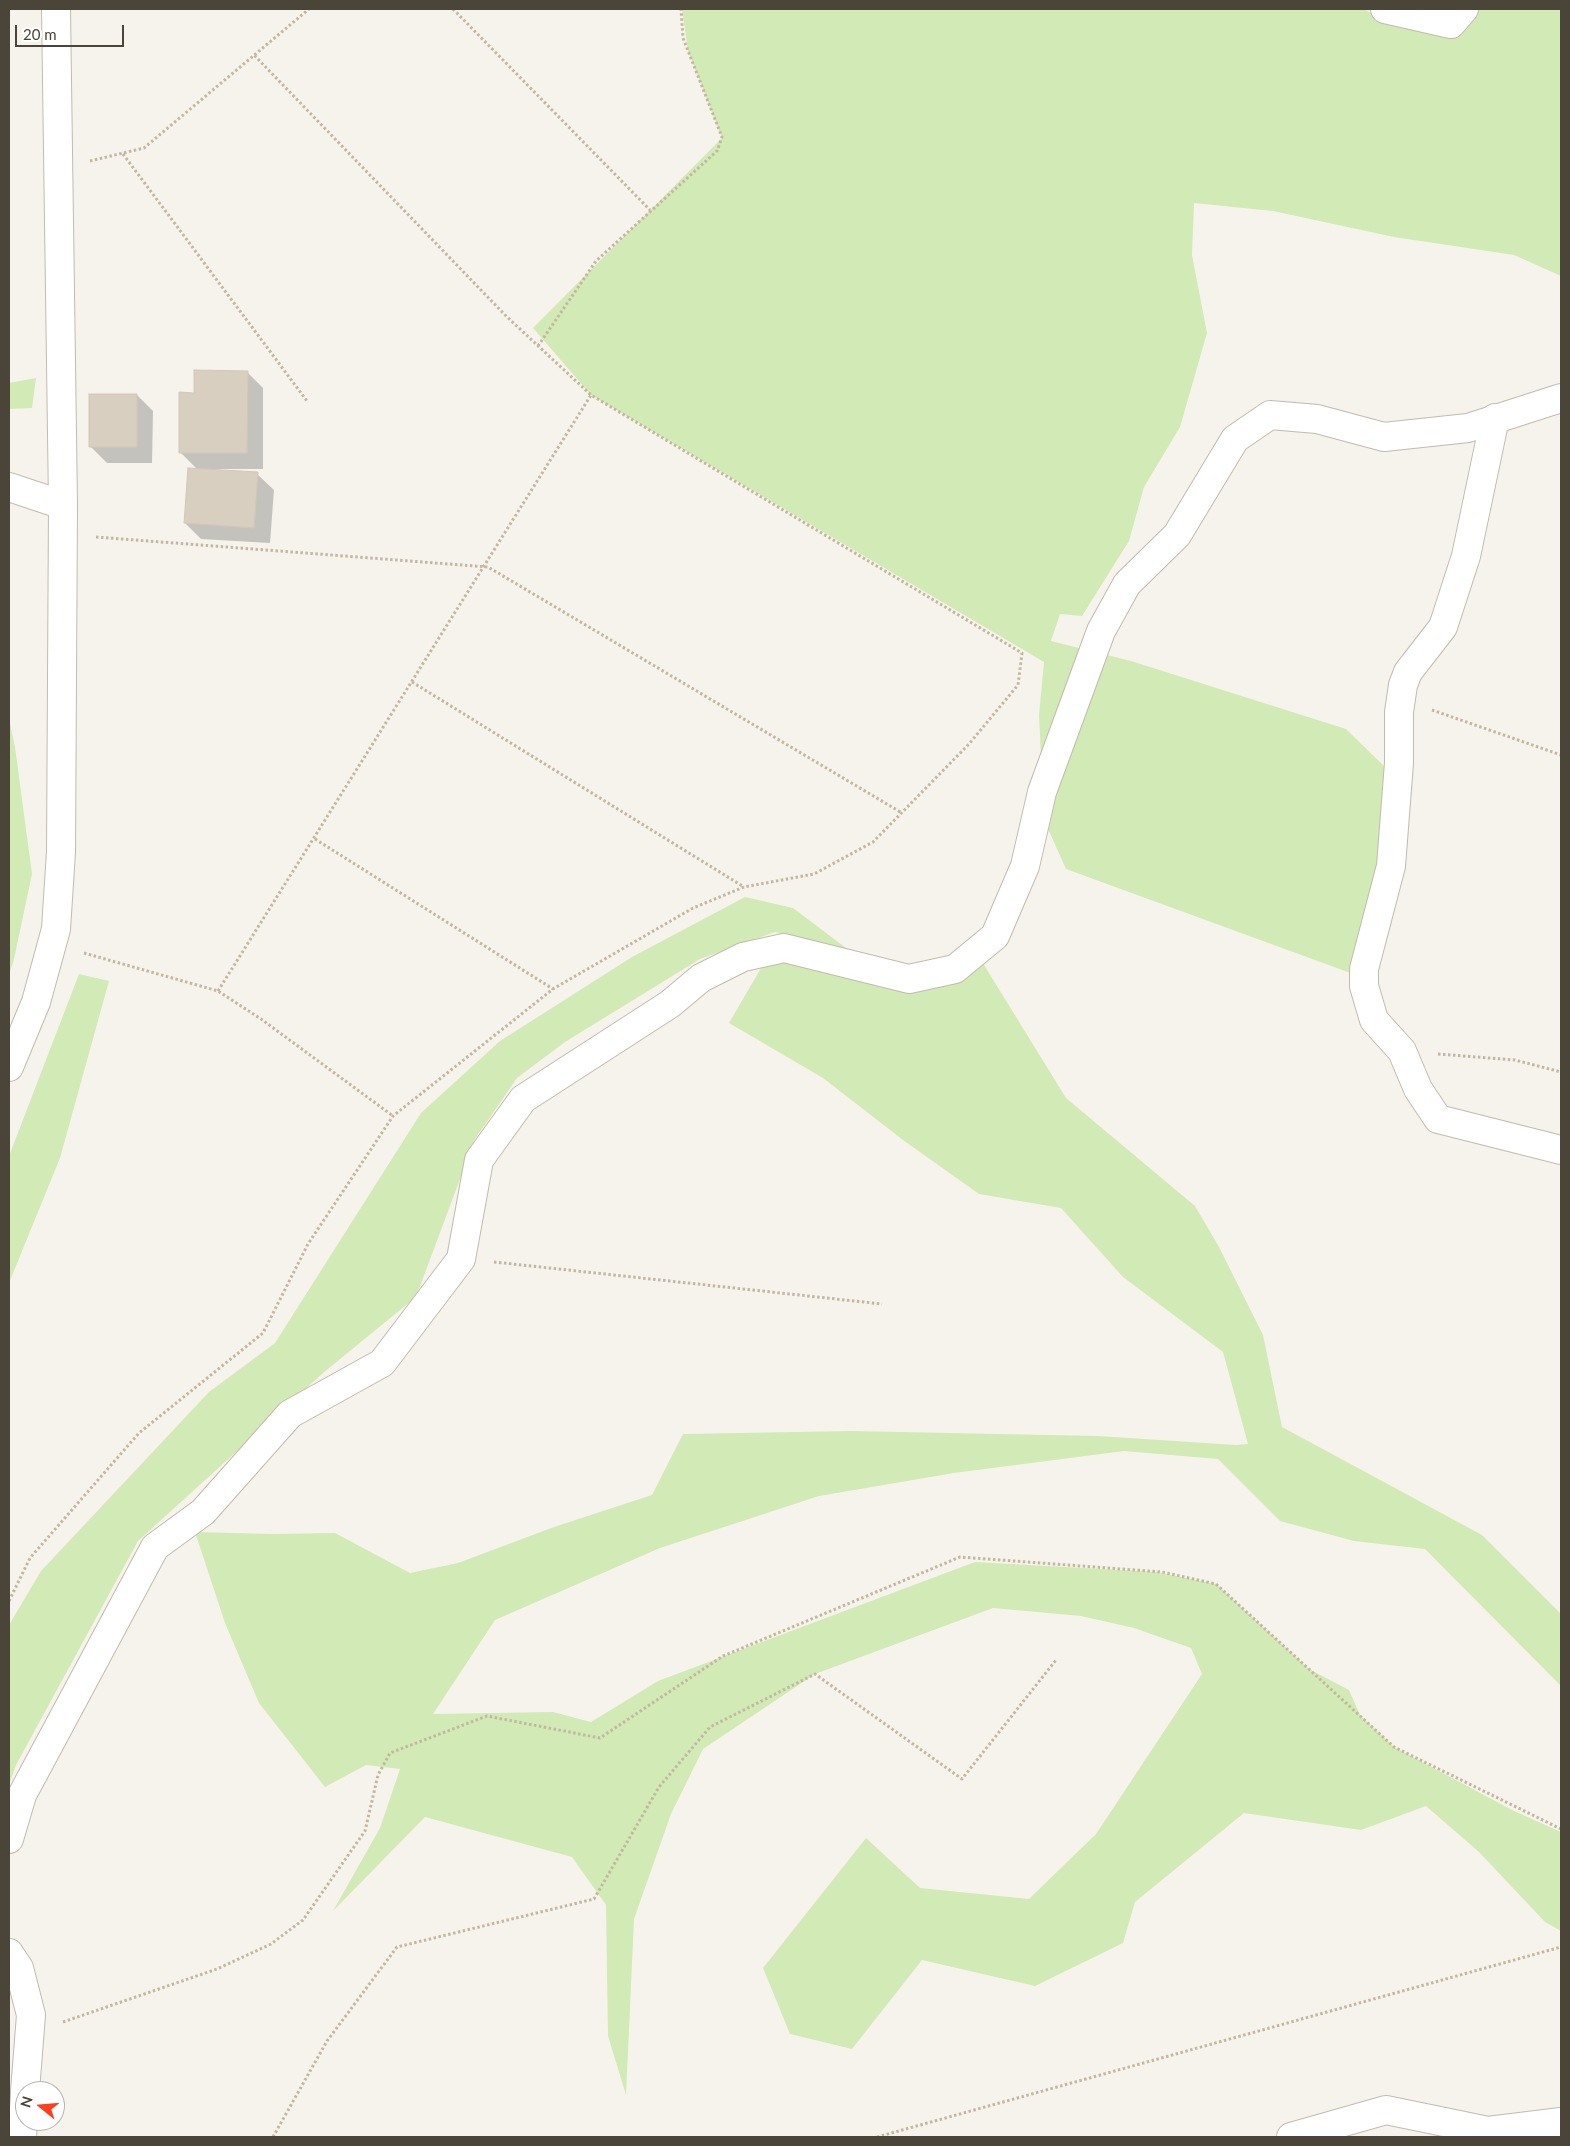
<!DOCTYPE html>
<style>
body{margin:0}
#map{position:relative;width:1570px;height:2146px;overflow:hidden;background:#f6f3ec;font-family:Lato,sans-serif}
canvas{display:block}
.frame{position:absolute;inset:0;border:10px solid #4b4439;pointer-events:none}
.north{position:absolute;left:15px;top:2081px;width:50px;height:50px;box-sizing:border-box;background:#fff;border:1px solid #b7b4b0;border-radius:50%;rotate:287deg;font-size:14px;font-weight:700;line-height:20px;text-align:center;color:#4b4439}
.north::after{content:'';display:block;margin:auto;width:18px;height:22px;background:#fc3f1d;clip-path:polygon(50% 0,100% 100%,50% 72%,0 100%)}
.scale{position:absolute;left:15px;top:25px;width:109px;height:22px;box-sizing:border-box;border:2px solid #4b4439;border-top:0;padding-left:6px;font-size:15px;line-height:18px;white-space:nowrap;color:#4b4439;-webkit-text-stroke:4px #fff;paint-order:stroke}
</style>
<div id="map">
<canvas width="1570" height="2146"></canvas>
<div class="frame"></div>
<div class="north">N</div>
<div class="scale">20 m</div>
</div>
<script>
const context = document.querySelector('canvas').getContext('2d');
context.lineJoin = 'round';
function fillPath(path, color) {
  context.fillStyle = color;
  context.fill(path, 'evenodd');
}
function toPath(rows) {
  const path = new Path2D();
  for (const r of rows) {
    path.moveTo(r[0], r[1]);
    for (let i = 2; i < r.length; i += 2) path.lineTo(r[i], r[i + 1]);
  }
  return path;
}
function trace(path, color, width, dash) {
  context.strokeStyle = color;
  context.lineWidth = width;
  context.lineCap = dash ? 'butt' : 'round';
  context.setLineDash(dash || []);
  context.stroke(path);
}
fillPath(toPath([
 [682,9,1363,9,1391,22,1458,9,1561,9,1561,276,1514,255,1394,237,1273,211,1194,203,1192,255,1207,333,1180,427,1144,487,1129,541,1082,616,1060,614,1051,641,1131,661,1346,729,1387,769,1384,847,1356,975,1066,869,1044,820,1039,715,1044,662,591,395,533,328,722,138,688,51],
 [36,378,32,408,9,409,9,383],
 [9,719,15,747,32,874,14,959,9,975],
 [745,897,793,908,858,957,775,932,700,959,565,1042,517,1078,475,1139,416,1297,323,1373,138,1541,16,1765,9,1785,9,1625,41,1571,209,1392,275,1343,421,1113,500,1041,632,957],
 [976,952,1066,1098,1195,1206,1219,1247,1263,1335,1282,1427,1482,1535,1561,1614,1561,1686,1425,1549,1354,1541,1280,1521,1218,1459,1124,1451,954,1473,819,1496,660,1548,495,1620,433,1714,553,1712,591,1722,658,1681,975,1562,1156,1572,1216,1584,1309,1669,1349,1690,1360,1715,1394,1747,1514,1811,1561,1832,1561,1931,1545,1922,1479,1852,1426,1806,1361,1830,1244,1813,1135,1902,1123,1943,1035,1986,922,1960,852,2049,790,2034,763,1968,866,1838,920,1888,1029,1899,1096,1834,1202,1674,1191,1648,1134,1628,1081,1616,993,1608,815,1674,703,1749,671,1814,634,1919,626,2095,608,2036,606,1905,572,1857,425,1817,333,1911,380,1828,400,1769,366,1765,325,1787,259,1703,225,1623,195,1532,271,1534,335,1533,410,1573,458,1563,554,1527,652,1495,683,1434,851,1431,1098,1436,1236,1445,1248,1444,1223,1352,1123,1277,1061,1208,979,1194,903,1140,823,1078,729,1023,768,956,905,984],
 [79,974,109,981,60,1158,9,1283,9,1156]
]), '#d2eab5');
fillPath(toPath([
 [247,372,263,388,263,469,215,469,215,471,257,474,274,490,270,543,201,539,185,523,197,469,180,452,196,394],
 [137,395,153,411,152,463,107,463,91,447]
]), '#0003');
const building = toPath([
 [194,370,248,371,247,453,179,453,179,392,194,393,194,370],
 [89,394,137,394,137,447,89,447,89,394],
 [188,468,258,472,254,528,184,523,188,468]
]);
fillPath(building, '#d8cfc1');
trace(building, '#d3c7b4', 1);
const minor = toPath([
 [1385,9,1451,24,1464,9],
 [1495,418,1466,556,1443,627,1408,672,1403,685,1399,712,1399,763,1391,866,1364,969,1364,986,1374,1020,1402,1051,1418,1089,1438,1119,1561,1150],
 [9,487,63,505],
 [9,1067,36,1002,56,929,61,852,63,505,56,9],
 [9,1839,22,1795,155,1547,203,1512,290,1414,382,1363,461,1259,479,1160,523,1099,670,1004,701,978,743,957,784,948,909,979,955,969,995,936,1025,866,1042,792,1101,631,1127,584,1177,535,1235,439,1270,415,1317,419,1384,437,1468,428,1561,398],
 [9,1953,19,1968,31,2015,25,2091],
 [22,2137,25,2094],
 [1291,2137,1386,2110,1488,2131,1561,2122]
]);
trace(minor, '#c2bbae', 30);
trace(toPath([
 [453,9,650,210],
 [123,154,307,401],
 [90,161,144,148,309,9],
 [538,346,596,261,717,151,722,137,683,38,681,9],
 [96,537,488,567,902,813],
 [412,682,744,887],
 [1432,710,1561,755],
 [315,839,553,989],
 [84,953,218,991,261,1019,393,1116],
 [218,991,591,395],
 [1438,1054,1515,1060,1561,1072],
 [494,1262,882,1304],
 [9,1601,30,1558,139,1433,263,1333,308,1244,393,1116,553,989,693,908,744,887,814,874,873,842,969,744,1018,685,1022,653,591,395,507,317,254,55],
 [63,2022,217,1969,271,1944,303,1920,365,1831,378,1775,390,1753,487,1716,600,1738,723,1656,960,1557,1162,1572,1216,1584,1394,1747,1561,1829],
 [273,2137,327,2041,397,1947,594,1899,659,1787,710,1727,815,1674,962,1779,1056,1660],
 [877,2137,1561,1947]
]), '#c4b79f', 3, [2.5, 2.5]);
trace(minor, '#fff', 28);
</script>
